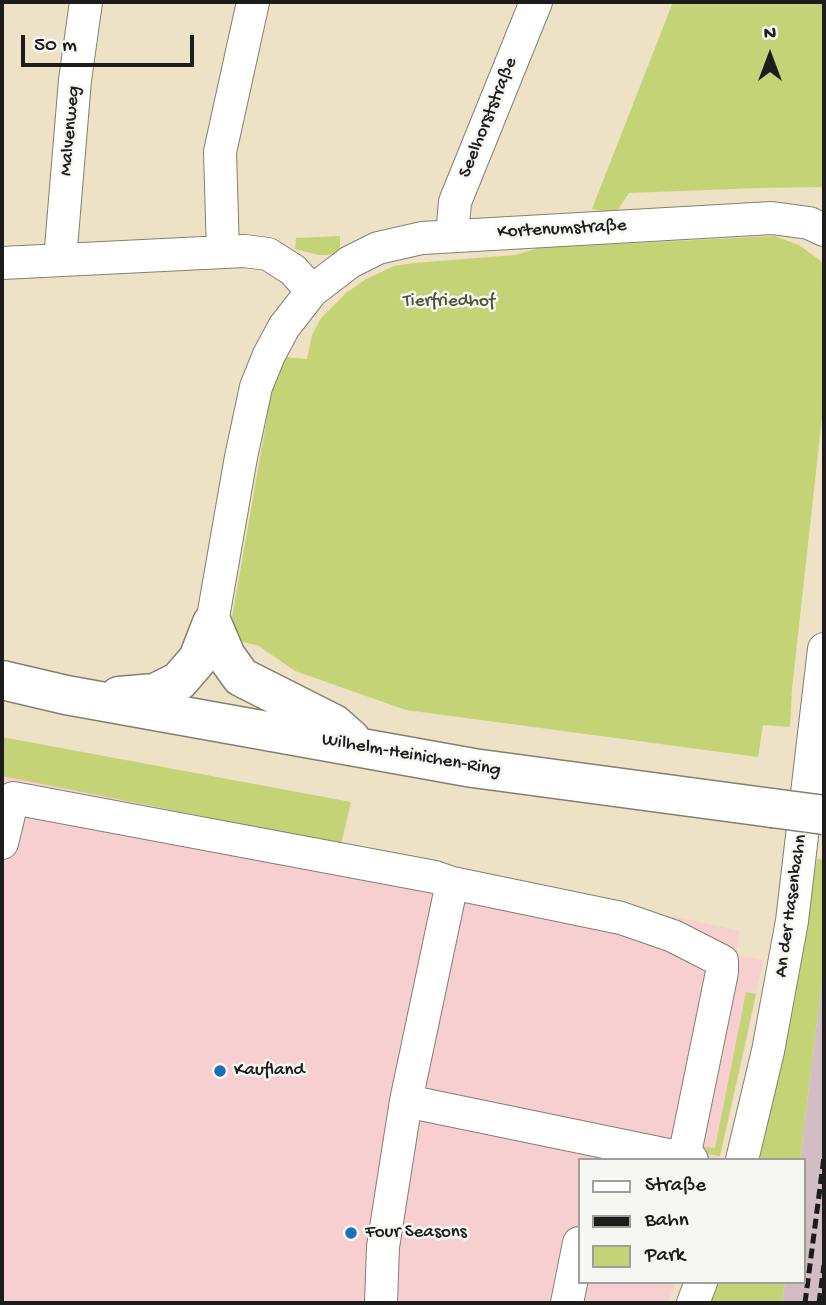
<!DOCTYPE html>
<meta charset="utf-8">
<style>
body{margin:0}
#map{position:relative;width:826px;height:1305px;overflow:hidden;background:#ede2c5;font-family:"Gochi Hand",sans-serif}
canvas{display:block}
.frame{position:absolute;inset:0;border:4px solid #1c1c1c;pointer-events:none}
.legend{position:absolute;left:578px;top:1158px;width:228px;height:126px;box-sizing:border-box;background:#f6f6f2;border:2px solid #9f9f9c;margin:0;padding:9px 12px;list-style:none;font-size:21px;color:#1c1c1c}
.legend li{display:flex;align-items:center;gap:14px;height:35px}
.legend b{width:35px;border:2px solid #9f9f9c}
.north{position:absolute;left:735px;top:21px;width:70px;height:70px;-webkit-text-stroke:5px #f6f6f2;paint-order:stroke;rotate:0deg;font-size:19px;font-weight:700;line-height:28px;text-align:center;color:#1c1c1c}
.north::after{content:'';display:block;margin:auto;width:24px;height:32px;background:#1c1c1c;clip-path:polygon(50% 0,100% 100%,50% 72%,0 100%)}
.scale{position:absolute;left:21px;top:35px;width:173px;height:32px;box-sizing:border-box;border:4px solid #1c1c1c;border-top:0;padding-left:9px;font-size:21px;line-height:24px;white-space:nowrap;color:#1c1c1c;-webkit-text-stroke:5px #f6f6f2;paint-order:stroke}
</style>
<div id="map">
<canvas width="826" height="1305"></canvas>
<div class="frame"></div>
<ul class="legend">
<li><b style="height:9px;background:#fff"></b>Straße</li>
<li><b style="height:9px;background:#1c1c1c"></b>Bahn</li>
<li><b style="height:19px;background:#c4d375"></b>Park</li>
</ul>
<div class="north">N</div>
<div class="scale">50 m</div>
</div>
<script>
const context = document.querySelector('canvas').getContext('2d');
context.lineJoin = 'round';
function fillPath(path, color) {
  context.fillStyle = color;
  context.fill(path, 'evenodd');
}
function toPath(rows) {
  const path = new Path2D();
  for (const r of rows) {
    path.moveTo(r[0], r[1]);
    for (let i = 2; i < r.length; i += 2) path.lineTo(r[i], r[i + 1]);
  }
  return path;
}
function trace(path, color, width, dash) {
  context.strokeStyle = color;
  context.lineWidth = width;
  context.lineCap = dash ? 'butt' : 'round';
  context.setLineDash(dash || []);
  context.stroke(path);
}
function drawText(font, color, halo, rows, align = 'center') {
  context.font = font + ' "Gochi Hand",sans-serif';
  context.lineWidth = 5;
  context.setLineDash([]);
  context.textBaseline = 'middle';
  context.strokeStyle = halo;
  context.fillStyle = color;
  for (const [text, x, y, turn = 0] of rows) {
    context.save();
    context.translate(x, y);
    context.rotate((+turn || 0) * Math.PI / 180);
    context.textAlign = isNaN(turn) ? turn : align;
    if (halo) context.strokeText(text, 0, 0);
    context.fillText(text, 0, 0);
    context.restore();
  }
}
fillPath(toPath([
 [2,776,341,844,740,931,736,955,763,960,745,1049,719,1160,579,1160,579,1282,676,1282,668,1303,2,1303]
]), '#f7cfd0');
fillPath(toPath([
 [824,963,824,1303,782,1303,785,1282,803,1282,803,1160,800,1160]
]), '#d2bdc5');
fillPath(toPath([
 [673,2,824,2,824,187,759,188,629,193,616,213,592,209],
 [340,236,340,252,328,255,319,255,295,249,296,238],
 [774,236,799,245,821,261,824,269,824,399,792,689,790,727,763,725,758,757,406,710,295,671,259,646,236,640,230,629,276,366,284,357,307,359,312,335,321,318,346,293,366,279,394,266,414,263,515,255,538,248],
 [2,737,351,802,341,844,2,776],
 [817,859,824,859,824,963,800,1160,757,1160,783,1054],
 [746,992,756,994,720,1156,703,1153,698,1146,715,1148],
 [715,1282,785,1282,782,1303,708,1303]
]), '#c4d375');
const minor = toPath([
 [452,236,455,202,536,2],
 [223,252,220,152,253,2],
 [60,260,75,80,86,2],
 [2,263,244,251,268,254,293,270,312,291],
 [212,623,241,457,256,387,269,355,284,327,312,291,350,262,378,248,422,238,772,218,809,223,824,230],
 [2,843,13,798,435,877,452,883,621,918,673,936,722,961,722,972,684,1158],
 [406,1101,452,883],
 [742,1160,768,1051,792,921,824,649],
 [381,1303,383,1247,406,1101,692,1160],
 [567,1303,579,1243],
 [693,1303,701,1282]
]);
const major = toPath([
 [212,623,226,656,241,677,334,724,351,739],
 [2,680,66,695,473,768,772,808],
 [119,696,155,693,179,681,198,659,212,623]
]);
trace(minor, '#847f70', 34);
trace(major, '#847f70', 41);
trace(minor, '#fff', 32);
trace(major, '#fff', 38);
trace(toPath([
 [805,1303,824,1157],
 [819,1303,824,1265]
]), '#1c1c1c', 5, [10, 5]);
const majorBridge = toPath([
 [772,808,824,815]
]);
trace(majorBridge, '#847f70', 41, []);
trace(majorBridge, '#fff', 38);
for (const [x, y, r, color] of [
 [220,1071,7,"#1f6fb2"],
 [351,1233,7,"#1f6fb2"]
]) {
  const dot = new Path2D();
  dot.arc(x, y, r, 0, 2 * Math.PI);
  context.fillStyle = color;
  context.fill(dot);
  trace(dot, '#f6f6f2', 2.5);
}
drawText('19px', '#1c1c1c', '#f6f6f2', [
 ["Seelhorststraße",489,118,-68],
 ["Malvenweg",71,131,-85],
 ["Kortenumstraße",562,230,-3],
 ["Wilhelm-Heinichen-Ring",411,756,10],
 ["An der Hasenbahn",792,906,-82]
]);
drawText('19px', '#4e5337', '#f6f6f2', [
 ["Tierfriedhof",449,302]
]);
drawText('19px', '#1c1c1c', '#f6f6f2', [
 ["Kaufland",234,1071],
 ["Four Seasons",365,1233]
], 'left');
</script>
